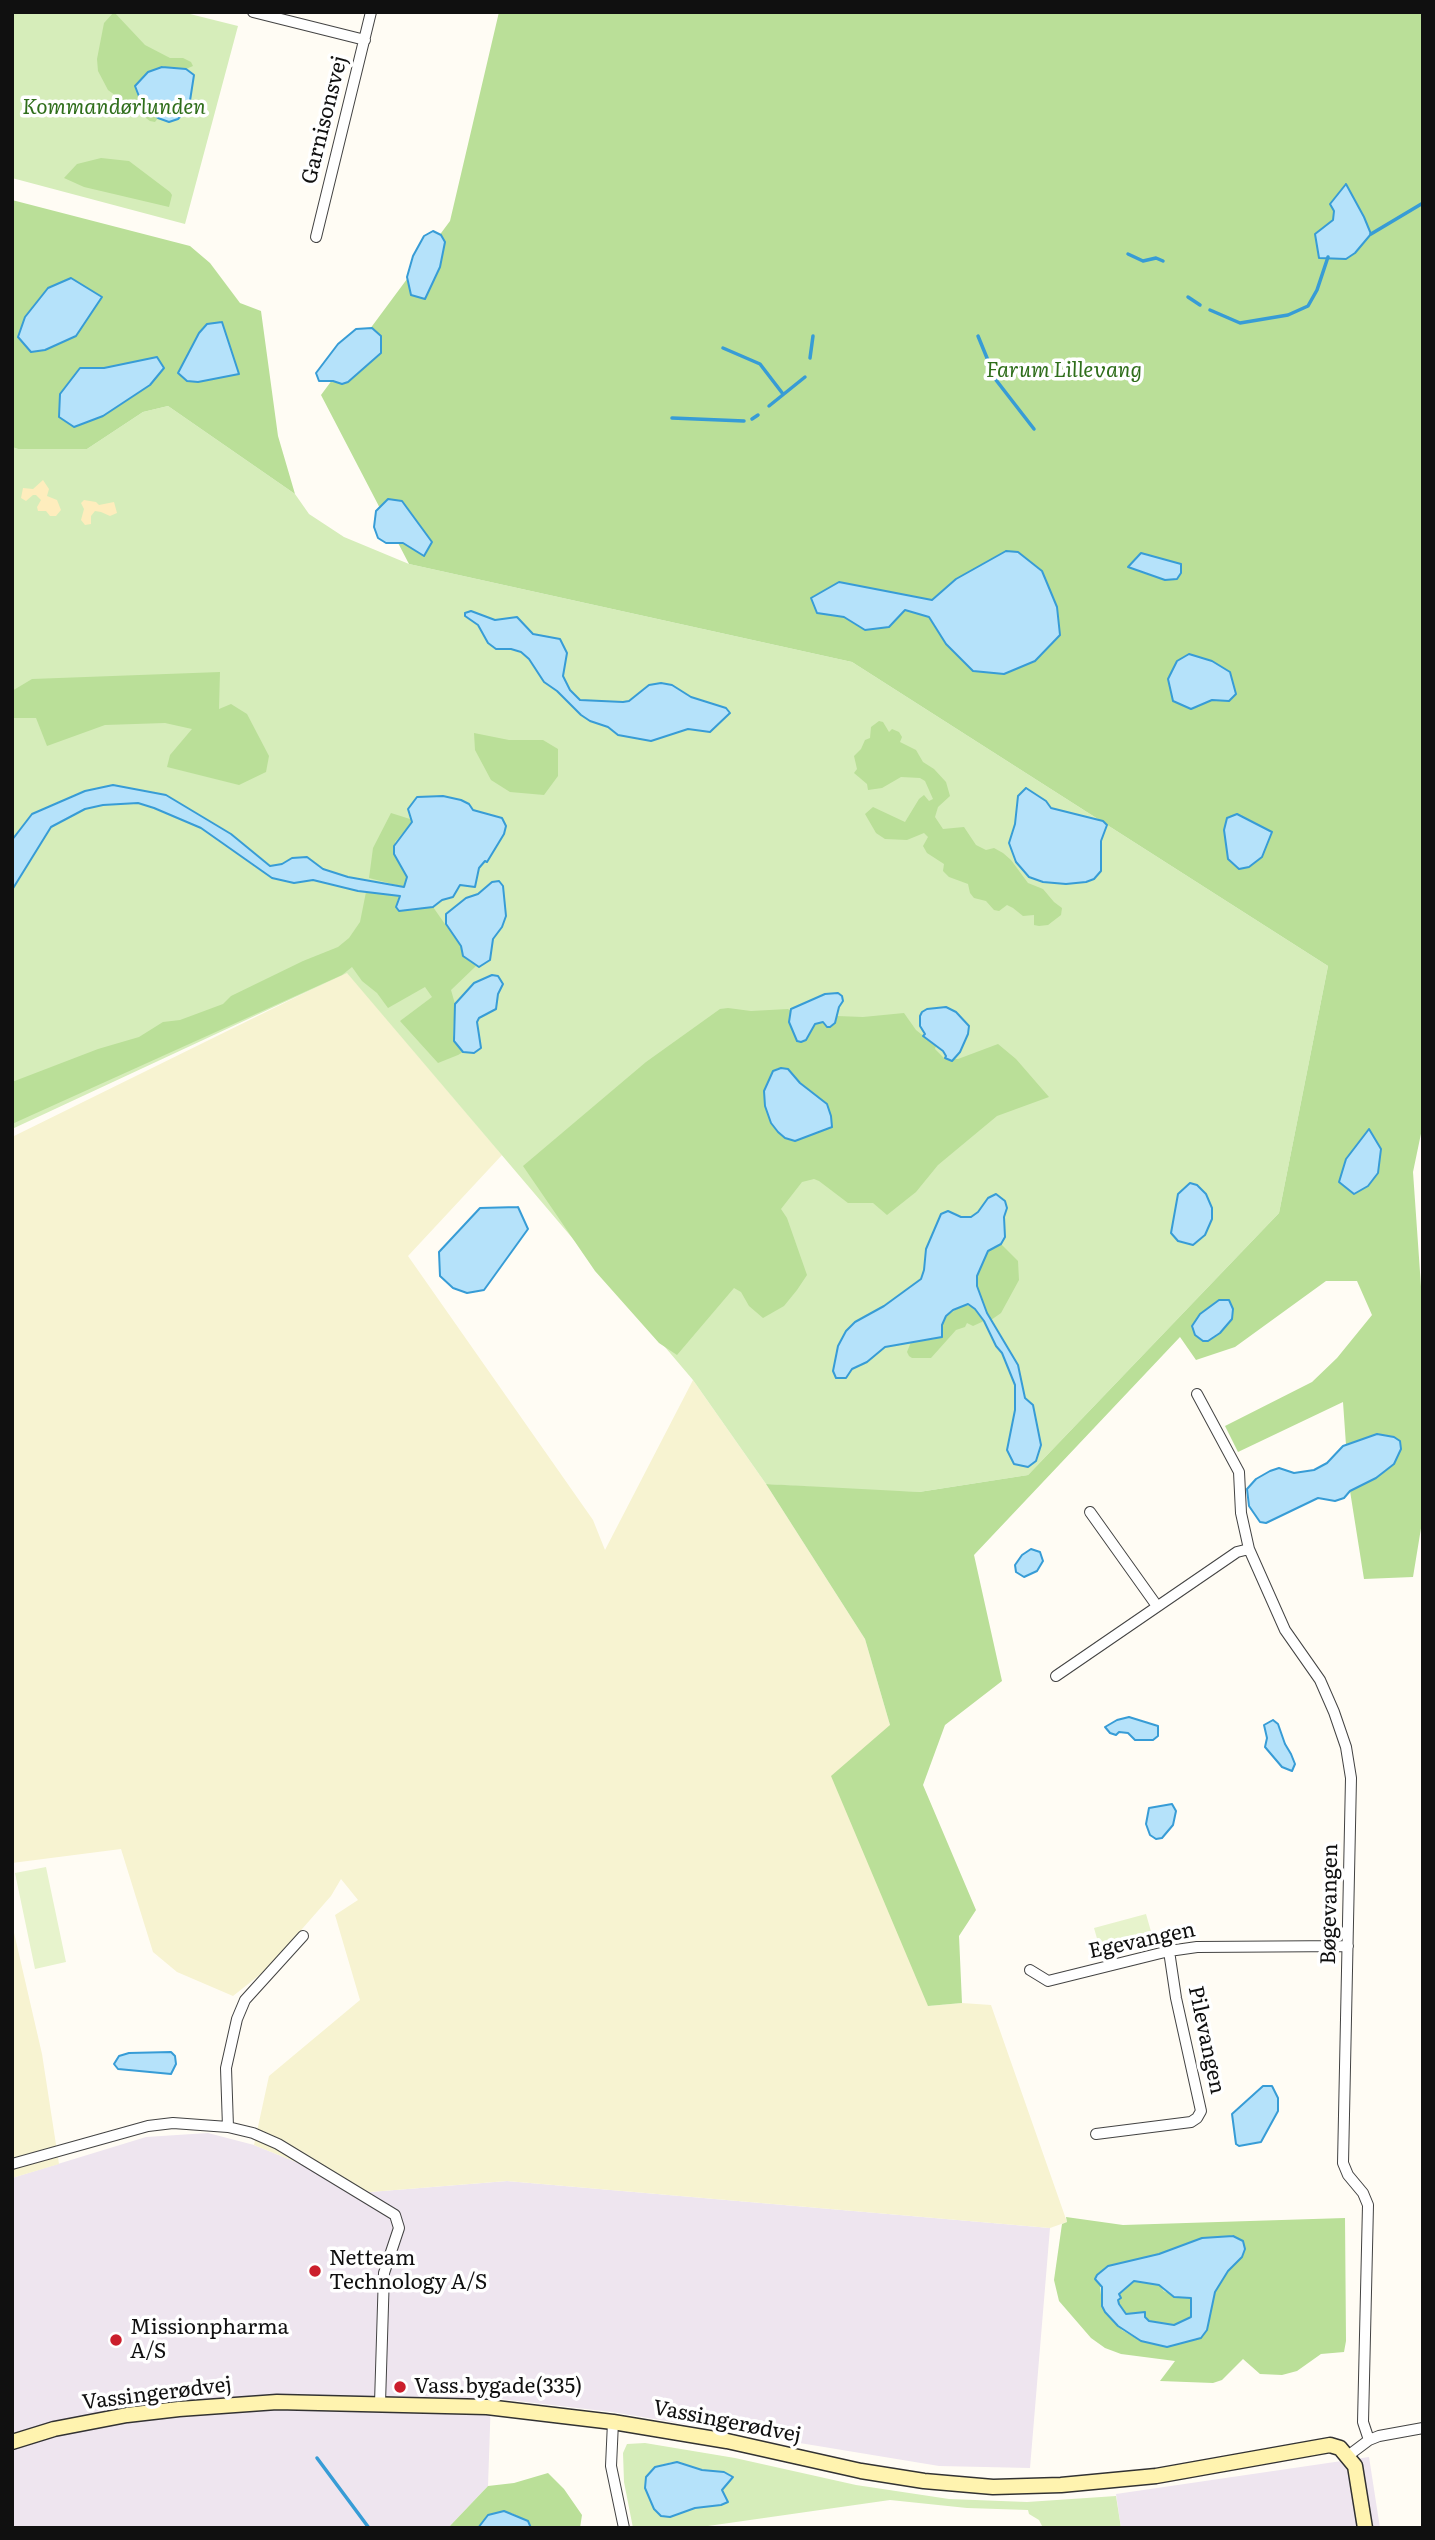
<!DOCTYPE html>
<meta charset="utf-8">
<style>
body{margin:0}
#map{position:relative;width:1435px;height:2540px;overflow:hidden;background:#fffcf4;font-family:Literata,serif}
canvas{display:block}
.frame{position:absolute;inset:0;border:14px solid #101010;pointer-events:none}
</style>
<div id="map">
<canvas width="1435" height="2540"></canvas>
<div class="frame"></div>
</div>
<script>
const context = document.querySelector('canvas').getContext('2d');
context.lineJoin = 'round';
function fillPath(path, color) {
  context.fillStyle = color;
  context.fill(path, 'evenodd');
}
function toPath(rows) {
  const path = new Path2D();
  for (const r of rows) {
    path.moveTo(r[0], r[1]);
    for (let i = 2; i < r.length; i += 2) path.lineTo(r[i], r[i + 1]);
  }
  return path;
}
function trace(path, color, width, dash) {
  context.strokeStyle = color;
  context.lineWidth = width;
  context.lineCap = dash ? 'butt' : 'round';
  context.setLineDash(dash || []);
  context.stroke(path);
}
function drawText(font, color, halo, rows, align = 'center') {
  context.font = font + ' Literata,serif';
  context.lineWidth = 7;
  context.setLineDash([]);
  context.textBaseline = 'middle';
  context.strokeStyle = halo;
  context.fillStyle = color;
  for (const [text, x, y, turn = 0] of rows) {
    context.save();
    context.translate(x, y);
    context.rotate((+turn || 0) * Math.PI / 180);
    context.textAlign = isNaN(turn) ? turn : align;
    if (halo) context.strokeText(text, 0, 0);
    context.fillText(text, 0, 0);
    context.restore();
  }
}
fillPath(toPath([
 [208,2133,254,2145,370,2192,507,2181,1050,2228,1030,2468,939,2466,612,2412,491,2398,488,2486,448,2528,12,2528,12,2178,146,2137],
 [1369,2457,1380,2528,1121,2528,1116,2494]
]), '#eee5ef');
fillPath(toPath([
 [347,972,502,1155,408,1256,593,1520,605,1550,693,1380,766,1484,865,1639,890,1725,928,2006,962,2003,991,2005,1067,2222,1050,2228,507,2181,370,2192,254,2145,269,2076,360,2000,335,1915,358,1900,341,1879,331,1896,267,1969,233,1996,177,1972,153,1952,121,1849,12,1863,12,1137],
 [12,1924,42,2054,59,2164,12,2178]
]), '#f7f3d1');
fillPath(toPath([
 [12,12,182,12,238,26,185,224,12,178],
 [168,406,295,494,309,514,344,537,409,564,852,662,1328,966,1279,1213,1028,1475,919,1492,871,1491,766,1484,693,1380,347,973,12,1129,12,447,18,449,87,449,143,412],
 [645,2443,735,2458,856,2485,949,2499,1027,2502,1116,2496,1121,2528,1043,2528,1039,2520,1029,2514,1028,2510,967,2508,890,2500,694,2528,633,2528,624,2482,623,2453,627,2444],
 [672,2462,702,2470,724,2472,732,2477,722,2490,721,2505,695,2508,670,2517,645,2483,647,2475,655,2467]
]), '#d6edba');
fillPath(toPath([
 [114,12,145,45,170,58,183,58,191,62,193,66,186,69,162,67,148,72,142,104,158,118,155,122,150,121,108,90,98,71,97,59,104,23],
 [499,12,1423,12,1423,1124,1413,1172,1423,1315,1423,1516,1413,1577,1364,1579,1350,1491,1376,1478,1377,1434,1346,1445,1343,1402,1238,1452,1225,1426,1312,1382,1337,1358,1372,1315,1357,1281,1326,1281,1235,1347,1196,1360,1180,1337,974,1555,1002,1681,945,1725,923,1785,976,1910,959,1936,962,2003,928,2006,831,1776,890,1725,865,1639,766,1484,919,1492,1028,1475,1279,1213,1328,966,852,662,409,564,321,395,450,221],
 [101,158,129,161,170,192,172,195,169,207,84,187,64,178,77,164],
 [12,200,190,246,210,263,240,303,261,311,278,436,295,494,168,406,143,412,87,449,18,449,12,447],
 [157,357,60,394,80,369,104,368],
 [220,672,219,709,231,704,247,714,269,756,266,772,239,785,167,767,170,755,192,729,165,723,105,725,47,746,36,718,12,718,12,691,32,679],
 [879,721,883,722,889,732,892,729,899,732,902,737,900,742,916,750,923,762,934,769,946,782,950,796,938,807,935,817,943,829,964,827,976,845,986,850,994,848,1003,853,1011,860,1028,883,1043,889,1054,902,1062,908,1061,915,1048,925,1039,926,1034,925,1034,915,1023,916,1013,908,1007,905,999,911,994,910,986,901,974,898,970,893,968,884,949,877,943,871,944,864,927,853,923,846,928,837,924,833,907,840,885,839,876,833,865,814,873,807,905,822,919,799,924,795,929,801,933,799,925,781,920,778,901,777,882,788,868,790,867,784,854,773,857,769,854,756,861,749,865,740,870,738,871,727],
 [474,733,509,740,543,740,558,749,558,776,544,795,510,792,491,780,475,750],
 [391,813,410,819,412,822,395,842,394,854,407,877,404,887,369,878,373,848],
 [366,892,401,896,397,901,400,911,433,907,461,947,462,953,476,966,451,990,455,1004,453,1035,463,1052,458,1055,438,1063,400,1021,432,997,425,987,388,1008,377,993,362,981,352,967,342,975,12,1124,12,1082,98,1049,139,1037,163,1022,180,1020,223,1004,231,996,303,961,338,947,349,938,360,922],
 [728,1008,751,1011,788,1009,791,1011,789,1022,812,1026,819,1022,837,1020,837,1016,863,1017,904,1013,916,1030,936,1046,935,1049,944,1058,958,1059,998,1044,1016,1059,1049,1097,997,1116,938,1165,916,1192,887,1215,873,1203,848,1203,819,1181,814,1179,802,1182,781,1209,787,1218,807,1275,797,1290,784,1306,763,1318,749,1306,741,1292,734,1288,677,1355,659,1343,595,1271,523,1166,646,1062,720,1009],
 [778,1068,788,1069,800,1082,827,1104,831,1116,832,1126,795,1141,785,1138,778,1132,764,1098,767,1082,773,1071],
 [1001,1244,1018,1261,1019,1280,1001,1313,991,1320,979,1295,977,1276,988,1251],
 [965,1304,975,1309,984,1321,973,1326,967,1323,965,1327,956,1330,931,1358,912,1358,909,1356,907,1352,911,1342,936,1339,943,1334,942,1325,946,1316],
 [1066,2217,1123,2225,1345,2218,1346,2341,1344,2352,1321,2354,1297,2371,1282,2375,1260,2374,1243,2359,1222,2380,1213,2383,1160,2381,1175,2361,1121,2354,1105,2348,1091,2338,1059,2301,1054,2280,1062,2224,1067,2222],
 [1218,2237,1245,2249,1242,2257,1228,2271,1215,2292,1207,2330,1201,2338,1167,2347,1141,2341,1122,2330,1102,2306,1100,2284,1108,2266,1159,2254,1202,2238],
 [1136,2280,1159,2285,1164,2291,1179,2298,1191,2298,1191,2317,1174,2325,1149,2321,1145,2317,1145,2312,1126,2314,1119,2304,1119,2295],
 [548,2473,564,2489,582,2515,580,2528,531,2528,528,2521,511,2513,488,2515,478,2528,448,2528,488,2486,514,2483]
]), '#badf98');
fillPath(toPath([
 [43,480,49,489,47,496,57,500,61,510,56,516,50,516,46,511,38,511,37,507,41,500,36,495,33,495,26,501,21,498,23,488,33,489],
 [84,500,96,502,99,505,114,502,117,513,110,516,101,512,95,511,91,516,91,524,85,525,81,520,84,509,81,503]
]), '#feedbd');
fillPath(toPath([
 [46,1867,66,1962,35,1969,15,1873],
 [1146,1914,1154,1942,1102,1956,1094,1928]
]), '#e7f3cc');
const water = toPath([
 [162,67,186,69,194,75,189,107,178,119,169,122,158,118,142,104,135,86,148,72,162,67],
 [1346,184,1364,217,1371,234,1355,253,1346,259,1319,258,1315,234,1333,220,1334,211,1330,204,1346,184],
 [433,231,441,235,445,242,440,267,425,299,411,295,407,277,413,256,424,236,433,231],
 [71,278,102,297,76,336,45,350,31,352,18,337,25,317,48,288,71,278],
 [222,322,239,374,198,382,187,381,178,373,199,333,207,324,222,322],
 [372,328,381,336,381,353,348,382,342,384,333,381,319,381,316,373,338,344,356,329,372,328],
 [157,357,164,368,150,385,103,416,74,427,59,417,60,394,80,368,104,368,157,357],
 [388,499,402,501,432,542,424,556,403,543,386,543,378,538,374,527,376,511,388,499],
 [1006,551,1018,552,1042,571,1057,607,1060,635,1035,661,1004,674,973,671,946,644,929,617,905,610,889,627,865,630,844,617,817,613,811,598,839,582,932,600,956,579,1006,551],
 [1141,553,1181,564,1181,573,1177,579,1165,580,1128,567,1141,553],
 [471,611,495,620,517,617,533,634,560,639,567,653,563,676,570,690,580,700,623,702,629,701,649,685,661,683,672,685,691,697,726,708,730,713,710,732,688,729,651,741,618,735,608,727,590,721,581,715,557,691,544,682,529,659,521,652,511,649,496,649,488,643,478,625,465,616,465,613,471,611],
 [1189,654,1212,661,1230,672,1236,694,1229,701,1212,700,1191,709,1173,701,1168,679,1177,661,1189,654],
 [113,785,166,795,231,834,270,866,282,864,292,858,307,857,323,869,348,877,404,887,407,877,394,854,394,846,412,822,408,809,417,797,443,796,461,800,469,804,473,810,502,818,506,826,504,834,487,862,485,861,479,868,475,887,460,885,453,897,442,900,433,907,399,911,396,907,400,896,358,891,313,880,294,883,272,878,201,828,154,808,138,803,103,805,85,809,51,827,12,890,12,840,32,814,85,791,113,785],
 [1026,788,1046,801,1051,808,1103,821,1107,825,1101,841,1101,871,1094,879,1086,882,1066,884,1043,882,1029,877,1016,862,1009,843,1015,824,1018,796,1026,788],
 [1237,814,1272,832,1262,857,1249,867,1239,869,1228,859,1224,830,1227,818,1237,814],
 [499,881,503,886,506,916,502,927,493,939,490,960,479,967,463,956,461,946,446,924,446,914,466,898,478,894,492,882,499,881],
 [492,975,498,976,503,984,498,994,496,1009,479,1018,477,1022,481,1048,474,1053,463,1052,454,1041,455,1004,474,983,492,975],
 [838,993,842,996,843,1001,839,1007,835,1023,830,1027,827,1027,823,1022,815,1024,806,1040,801,1042,797,1041,789,1022,791,1009,825,994,838,993],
 [946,1007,956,1012,969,1026,968,1034,960,1052,952,1061,945,1058,946,1056,943,1051,923,1036,925,1034,920,1026,920,1016,922,1012,927,1009,946,1007],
 [781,1068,788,1069,800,1083,827,1104,831,1116,832,1127,795,1141,785,1138,778,1132,771,1123,765,1106,764,1091,773,1071,781,1068],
 [1369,1129,1381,1149,1378,1173,1368,1186,1354,1194,1339,1182,1346,1159,1369,1129],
 [1190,1183,1197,1185,1206,1194,1212,1208,1212,1219,1205,1235,1193,1245,1178,1241,1171,1233,1178,1194,1190,1183],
 [996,1194,1005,1201,1007,1208,1004,1217,1005,1237,1001,1244,988,1251,977,1276,977,1286,987,1313,1018,1365,1025,1398,1033,1405,1041,1445,1036,1461,1028,1467,1014,1464,1007,1450,1015,1410,1015,1385,1002,1353,996,1346,984,1321,975,1309,968,1304,953,1310,946,1316,942,1325,942,1337,885,1347,867,1362,852,1369,846,1378,836,1378,833,1371,838,1346,846,1331,855,1322,884,1306,921,1279,924,1270,926,1249,941,1214,948,1211,961,1217,971,1217,978,1212,988,1198,996,1194],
 [518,1207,528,1229,484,1290,467,1293,453,1288,440,1276,439,1252,480,1208,518,1207],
 [1219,1300,1229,1300,1233,1309,1232,1319,1220,1333,1208,1341,1203,1341,1195,1335,1192,1326,1200,1314,1219,1300],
 [1377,1434,1394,1437,1400,1441,1401,1449,1394,1464,1376,1478,1350,1491,1344,1498,1335,1501,1318,1498,1266,1523,1260,1522,1249,1506,1247,1489,1256,1479,1270,1471,1279,1468,1294,1473,1314,1470,1327,1463,1343,1446,1377,1434],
 [1031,1549,1040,1552,1043,1561,1037,1571,1024,1577,1016,1572,1015,1565,1022,1555,1031,1549],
 [1129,1717,1158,1726,1158,1736,1153,1740,1135,1740,1128,1733,1119,1732,1116,1735,1110,1733,1105,1727,1117,1720,1129,1717],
 [1273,1720,1278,1724,1285,1744,1291,1754,1295,1764,1292,1771,1282,1767,1265,1747,1267,1738,1264,1725,1273,1720],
 [1172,1804,1176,1811,1173,1825,1162,1838,1156,1839,1150,1835,1146,1824,1149,1808,1172,1804],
 [171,2052,175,2056,176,2064,171,2074,118,2069,114,2064,119,2056,129,2053,171,2052],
 [1263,2086,1272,2086,1278,2098,1278,2111,1261,2142,1239,2146,1236,2144,1232,2114,1263,2086],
 [1233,2236,1243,2241,1245,2249,1242,2257,1228,2271,1215,2292,1207,2330,1201,2338,1167,2347,1141,2341,1118,2326,1105,2312,1102,2306,1102,2287,1095,2279,1097,2275,1108,2266,1159,2254,1202,2238,1233,2236],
 [1134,2281,1159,2285,1174,2297,1191,2298,1191,2317,1174,2325,1149,2321,1145,2317,1145,2312,1126,2314,1119,2304,1118,2300,1121,2298,1119,2294,1134,2281],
 [677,2462,702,2470,724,2472,733,2477,722,2490,728,2502,721,2505,695,2508,670,2517,661,2516,654,2509,645,2488,646,2477,655,2467,677,2462],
 [504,2511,528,2521,531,2528,478,2528,488,2515,504,2511]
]);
fillPath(water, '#b5e2fa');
trace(water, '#379cd6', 2);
trace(toPath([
 [1371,234,1423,203],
 [1128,254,1143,261,1156,258,1163,261],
 [1188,297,1200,305],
 [1210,310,1240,323,1288,315,1308,306,1317,290,1328,257],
 [978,336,996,380,1034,429],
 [723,348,760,364,783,394],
 [810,358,813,336],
 [769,406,805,377],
 [672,418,744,421],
 [752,419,758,415],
 [317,2458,369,2528]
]), '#379cd6', 3.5);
const street = toPath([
 [253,12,365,40],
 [316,237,371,12],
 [1197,1394,1239,1472,1241,1513,1249,1549,1285,1630,1320,1680,1334,1712,1346,1747,1351,1778,1343,2163,1348,2175,1363,2193,1368,2205,1363,2422,1369,2440],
 [1090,1512,1157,1606],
 [1056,1676,1237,1552,1249,1549],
 [1030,1970,1048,1981,1169,1951,1197,1947,1348,1946],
 [228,2127,226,2068,237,2019,245,2000,303,1936],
 [1096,2134,1191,2122,1197,2118,1201,2111,1176,1998,1169,1951],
 [12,2164,148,2126,173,2123,228,2127,253,2133,278,2144,395,2215,399,2228,384,2273,380,2403],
 [613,2422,611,2466,624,2528],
 [1349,2455,1369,2440,1379,2436,1423,2428]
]);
const secondary = toPath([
 [12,2442,54,2429,127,2415,179,2409,277,2402,487,2407,613,2422,727,2441,861,2471,924,2481,993,2487,1061,2485,1156,2476,1330,2445,1340,2448,1355,2466,1365,2528]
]);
trace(street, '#434343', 12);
trace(secondary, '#323232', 17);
trace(street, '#fff', 10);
trace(secondary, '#fff3af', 14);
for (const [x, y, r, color] of [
 [315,2271,7,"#cb1e2c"],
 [116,2340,7,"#cb1e2c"],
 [400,2387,7,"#cb1e2c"]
]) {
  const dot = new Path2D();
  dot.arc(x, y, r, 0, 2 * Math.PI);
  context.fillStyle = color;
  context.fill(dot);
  trace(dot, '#fff', 2.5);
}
drawText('italic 21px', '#2f6e1b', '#fff', [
 ["Kommandørlunden",114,108],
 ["Farum Lillevang",1064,371]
]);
drawText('21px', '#101010', '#fff', [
 ["Garnisonsvej",325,120,-76],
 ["Bøgevangen",1330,1904,-89],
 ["Egevangen",1142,1941,-12],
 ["Pilevangen",1206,2040,78],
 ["Vassingerødvej",157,2394,-7],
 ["Vassingerødvej",727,2422,11]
]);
drawText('21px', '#101010', '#fff', [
 ["Netteam",329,2259],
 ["Technology A/S",329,2283],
 ["Missionpharma",130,2328],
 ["A/S",130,2352],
 ["Vass.bygade(335)",414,2387]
], 'left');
</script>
